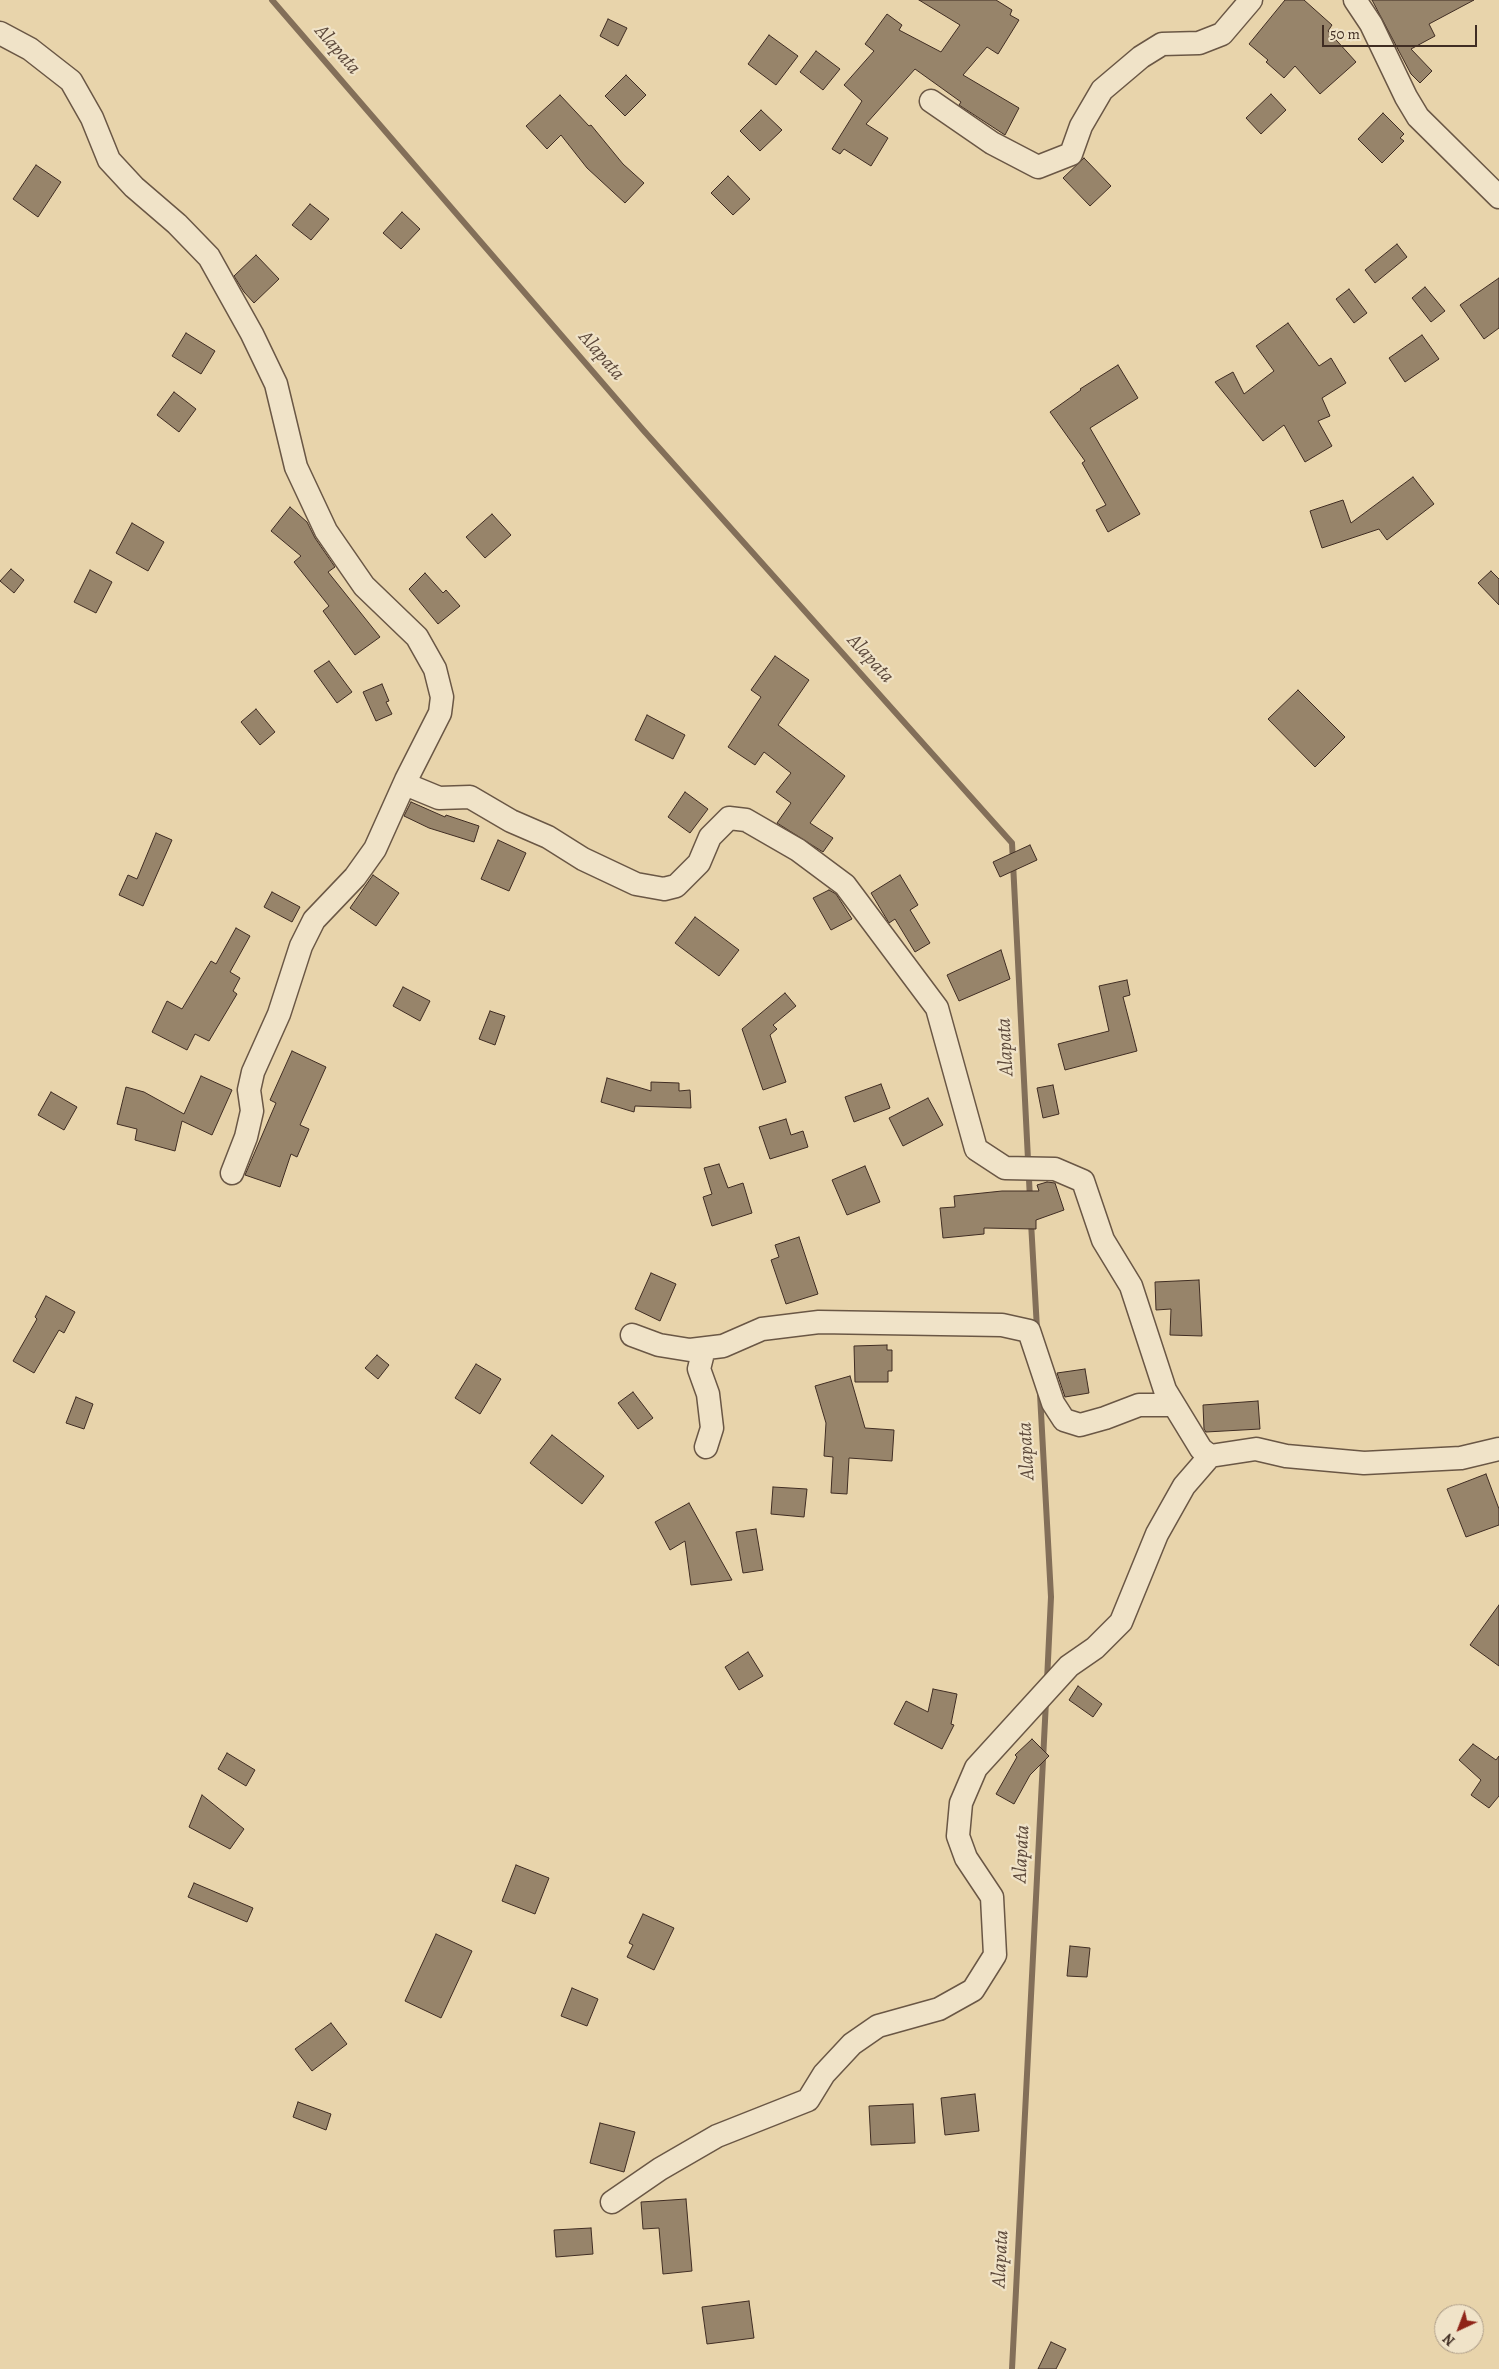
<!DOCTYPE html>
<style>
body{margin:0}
#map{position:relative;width:1499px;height:2369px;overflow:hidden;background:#e8d4ab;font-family:Alegreya,serif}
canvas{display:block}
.north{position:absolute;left:1434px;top:2304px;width:50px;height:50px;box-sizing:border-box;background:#f0e3c8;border:1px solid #aa9a86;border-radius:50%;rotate:223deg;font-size:14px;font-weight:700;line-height:20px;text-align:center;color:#402d23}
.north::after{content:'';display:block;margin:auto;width:18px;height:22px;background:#8f2418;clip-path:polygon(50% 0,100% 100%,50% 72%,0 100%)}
.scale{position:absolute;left:1322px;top:25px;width:155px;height:22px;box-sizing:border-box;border:2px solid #402d23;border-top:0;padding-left:6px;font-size:15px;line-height:18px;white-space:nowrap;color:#402d23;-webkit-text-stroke:4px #f0e3c8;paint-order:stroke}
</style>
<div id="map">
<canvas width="1499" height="2369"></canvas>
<div class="north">N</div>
<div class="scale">50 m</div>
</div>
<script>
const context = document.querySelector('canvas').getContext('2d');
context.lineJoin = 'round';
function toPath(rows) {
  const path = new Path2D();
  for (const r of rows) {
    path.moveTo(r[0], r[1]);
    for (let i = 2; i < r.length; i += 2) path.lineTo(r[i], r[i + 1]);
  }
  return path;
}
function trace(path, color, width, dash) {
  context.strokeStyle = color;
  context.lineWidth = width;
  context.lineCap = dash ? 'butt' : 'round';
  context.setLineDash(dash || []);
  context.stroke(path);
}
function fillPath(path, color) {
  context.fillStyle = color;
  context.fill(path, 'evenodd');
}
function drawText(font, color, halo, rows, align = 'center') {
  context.font = font + ' Alegreya,serif';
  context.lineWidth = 4.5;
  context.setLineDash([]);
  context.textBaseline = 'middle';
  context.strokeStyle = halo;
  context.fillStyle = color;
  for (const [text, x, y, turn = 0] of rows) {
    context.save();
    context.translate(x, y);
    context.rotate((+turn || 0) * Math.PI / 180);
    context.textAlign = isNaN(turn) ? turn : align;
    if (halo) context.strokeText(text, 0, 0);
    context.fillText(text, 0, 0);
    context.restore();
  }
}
trace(toPath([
 [272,0,644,431,1012,843,1030,1199],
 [1031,1222,1037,1329],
 [1040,1394,1051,1597,1047,1681],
 [1012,2369,1046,1701]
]), '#836f59', 6);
const building = toPath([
 [919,0,996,0,1012,10,1010,15,1019,20,998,54,987,47,963,75,1019,108,1005,135,959,105,961,102,915,69,866,124,888,138,871,166,844,149,840,154,832,149,862,101,844,85,874,51,865,44,887,14,902,25,899,30,941,52,960,25,919,0],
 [1285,0,1304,0,1332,25,1328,31,1356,62,1320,94,1295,66,1284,78,1266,62,1268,60,1249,44,1285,0],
 [1372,0,1474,0,1429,24,1435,36,1411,49,1432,71,1420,83,1411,74,1372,0],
 [608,19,627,28,618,46,600,36,608,19],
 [769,35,798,56,776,85,748,64,769,35],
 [816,51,840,69,823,90,800,72,816,51],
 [626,75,646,95,625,116,605,96,626,75],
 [1271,94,1286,110,1261,134,1246,118,1271,94],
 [560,95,589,126,591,125,623,164,644,183,625,203,587,168,561,135,547,149,526,126,560,95],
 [761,110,782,130,760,151,740,131,761,110],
 [1383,113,1404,134,1400,138,1404,141,1382,163,1358,139,1383,113],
 [1084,158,1111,186,1090,206,1063,178,1084,158],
 [36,165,61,182,38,217,13,199,36,165],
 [728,176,750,199,733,215,711,193,728,176],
 [310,204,329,219,311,240,292,225,310,204],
 [402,212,420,229,401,249,383,233,402,212],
 [1397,244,1407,257,1375,283,1365,270,1397,244],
 [256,255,279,279,254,303,244,292,234,276,256,255],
 [1499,278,1499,328,1484,339,1460,305,1499,278],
 [1425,287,1445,311,1431,322,1412,298,1425,287],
 [1349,289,1367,313,1354,323,1336,299,1349,289],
 [1288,323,1319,366,1331,358,1346,383,1322,398,1330,416,1318,421,1332,446,1305,462,1284,425,1263,441,1215,382,1233,372,1244,394,1274,371,1256,346,1288,323],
 [186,333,215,351,201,374,172,356,186,333],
 [1422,335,1439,359,1405,382,1389,358,1422,335],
 [1118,365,1138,398,1090,428,1140,514,1108,532,1096,510,1106,505,1082,463,1085,461,1050,412,1081,390,1080,389,1118,365],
 [174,392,196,409,179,432,157,415,174,392],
 [1413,477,1434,504,1387,540,1379,529,1322,548,1310,511,1343,500,1351,523,1413,477],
 [290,507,307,522,315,538,335,567,328,572,380,637,355,655,323,611,329,606,294,562,301,556,271,531,290,507],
 [492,514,511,535,485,558,466,537,492,514],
 [132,523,164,542,148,571,116,553,132,523],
 [11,569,24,580,14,593,0,581,11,569],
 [90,570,112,582,96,613,74,602,90,570],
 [1491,571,1499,579,1499,605,1478,583,1491,571],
 [425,573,443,593,446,590,460,606,438,624,409,589,425,573],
 [775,656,809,680,778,725,845,776,810,823,833,838,823,852,777,823,791,803,776,792,791,773,764,752,755,765,728,747,761,697,751,690,775,656],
 [329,661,352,692,337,703,314,671,329,661],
 [382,684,389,701,386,702,392,714,376,721,363,692,382,684],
 [1298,690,1345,737,1315,767,1268,719,1298,690],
 [256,709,275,732,260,745,241,722,256,709],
 [647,715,685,735,673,759,635,740,647,715],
 [685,792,708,809,690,833,668,817,685,792],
 [411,802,445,817,446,815,479,826,474,842,429,828,404,816,411,802],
 [156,833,172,840,143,906,119,895,128,875,137,879,156,833],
 [498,840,526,853,509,891,481,879,498,840],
 [1030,845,1037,860,1000,877,993,862,1030,845],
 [373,875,399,893,376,926,350,908,373,875],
 [900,875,918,905,910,910,930,943,915,952,895,919,889,923,871,893,900,875],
 [829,890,836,894,852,919,831,930,813,898,829,890],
 [272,892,300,907,292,922,264,907,272,892],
 [695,917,739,950,719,976,675,943,695,917],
 [236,928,250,936,230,972,240,978,233,991,237,994,209,1041,195,1034,187,1050,152,1032,167,1001,182,1009,211,961,216,964,236,928],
 [1001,950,1010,979,959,1001,947,975,1001,950],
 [1127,980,1130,995,1123,997,1137,1051,1065,1070,1058,1044,1109,1031,1099,986,1127,980],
 [403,987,430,1001,420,1021,393,1006,403,987],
 [785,993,796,1006,773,1025,777,1029,770,1035,786,1082,763,1090,742,1029,785,993],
 [490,1011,505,1016,495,1045,479,1039,490,1011],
 [292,1051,326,1067,300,1125,309,1129,297,1157,291,1154,280,1187,245,1175,276,1103,270,1100,292,1051],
 [201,1076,232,1090,212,1135,182,1121,175,1151,135,1140,137,1129,117,1124,126,1087,144,1092,184,1114,201,1076],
 [607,1078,651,1091,651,1082,679,1083,679,1091,690,1090,691,1108,635,1106,634,1112,601,1102,607,1078],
 [881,1084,890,1108,854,1122,845,1097,881,1084],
 [1053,1085,1059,1114,1043,1118,1037,1088,1053,1085],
 [51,1092,77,1107,64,1130,38,1115,51,1092],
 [928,1098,943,1125,903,1146,889,1118,928,1098],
 [786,1119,791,1135,803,1131,808,1147,770,1159,759,1127,786,1119],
 [719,1164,728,1188,743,1183,752,1213,712,1226,703,1197,712,1194,704,1168,719,1164],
 [865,1166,880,1202,847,1215,832,1180,865,1166],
 [1047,1182,1055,1183,1064,1210,1036,1220,1036,1229,984,1228,984,1234,943,1238,940,1208,955,1207,954,1196,1002,1191,1039,1191,1037,1185,1047,1182],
 [799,1237,818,1294,786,1304,771,1260,779,1257,775,1245,799,1237],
 [651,1273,676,1284,660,1321,635,1309,651,1273],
 [1199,1280,1202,1336,1170,1335,1171,1309,1156,1310,1155,1282,1199,1280],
 [46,1296,75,1312,64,1333,59,1330,34,1373,13,1361,37,1319,35,1317,46,1296],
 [887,1345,887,1350,892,1350,892,1371,888,1371,888,1382,855,1382,854,1346,887,1345],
 [377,1355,389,1365,378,1379,365,1368,377,1355],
 [476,1364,501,1379,480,1414,455,1398,476,1364],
 [1085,1369,1089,1393,1065,1397,1057,1373,1085,1369],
 [850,1376,865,1428,894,1430,892,1461,849,1458,847,1494,831,1493,833,1457,824,1456,826,1423,815,1386,850,1376],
 [633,1392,653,1418,638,1429,618,1403,633,1392],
 [76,1397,93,1404,84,1429,66,1423,76,1397],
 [1258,1401,1260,1429,1206,1432,1204,1429,1203,1405,1258,1401],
 [552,1435,604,1476,582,1504,530,1463,552,1435],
 [1486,1474,1499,1509,1499,1525,1466,1537,1447,1489,1486,1474],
 [773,1487,807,1489,804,1517,771,1514,773,1487],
 [689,1503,732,1580,691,1585,685,1541,670,1550,655,1522,689,1503],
 [756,1529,763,1570,743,1573,736,1532,756,1529],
 [1499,1605,1499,1666,1470,1645,1499,1605],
 [748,1652,763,1676,739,1690,725,1667,748,1652],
 [1078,1686,1102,1704,1093,1717,1069,1700,1078,1686],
 [933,1689,957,1694,951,1724,954,1725,942,1749,894,1724,906,1701,928,1712,933,1689],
 [1032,1739,1049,1756,1030,1775,1014,1804,996,1794,1017,1757,1015,1755,1032,1739],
 [1473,1744,1496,1760,1499,1756,1499,1796,1489,1808,1471,1795,1481,1780,1459,1760,1473,1744],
 [227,1753,255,1770,246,1786,218,1769,227,1753],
 [202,1795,244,1829,230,1849,189,1827,202,1795],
 [516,1865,549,1878,535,1914,502,1901,516,1865],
 [194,1883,253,1908,247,1922,188,1897,194,1883],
 [643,1914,674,1928,654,1970,627,1957,633,1945,629,1943,643,1914],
 [436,1934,472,1951,441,2018,405,2001,436,1934],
 [1070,1946,1090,1948,1087,1977,1067,1976,1070,1946],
 [572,1988,598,1999,587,2026,561,2016,572,1988],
 [331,2023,347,2044,312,2071,295,2049,331,2023],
 [975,2094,979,2131,945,2135,941,2098,975,2094],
 [298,2102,331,2114,326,2130,293,2117,298,2102],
 [913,2104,915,2143,871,2145,869,2106,913,2104],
 [600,2123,635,2132,624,2172,590,2163,600,2123],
 [686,2199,692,2271,663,2274,659,2228,643,2229,641,2202,686,2199],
 [591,2228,593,2254,556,2257,554,2230,591,2228],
 [749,2301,754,2338,707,2344,702,2307,749,2301],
 [1051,2342,1066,2349,1056,2369,1038,2369,1051,2342]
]);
fillPath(building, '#97846a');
trace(building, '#402d23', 1);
const minor = toPath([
 [1355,0,1371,24,1406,97,1418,117,1499,197],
 [0,33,30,49,71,81,92,118,109,160,134,187,177,224,209,257,252,334,276,384,296,467,326,531,364,586,417,637,435,669,442,697,440,713,406,780,375,849,355,877,314,920,301,946,279,1014,253,1072,249,1090,252,1111,246,1137,232,1173],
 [931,101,992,143,1038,167,1071,154,1081,126,1102,90,1141,57,1162,44,1199,43,1222,34,1251,0],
 [405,784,439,798,470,797,511,821,548,837,583,859,636,884,664,889,676,886,699,863,710,837,729,818,746,820,798,850,845,885,937,1008,976,1149,1005,1168,1055,1169,1083,1181,1103,1240,1131,1286,1165,1390,1201,1449,1210,1456,1256,1449,1286,1456,1364,1463,1461,1458,1499,1449],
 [632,1335,659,1345,690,1350,723,1346,762,1329,819,1322,1002,1325,1029,1331,1053,1403,1064,1420,1080,1425,1105,1418,1139,1405,1174,1405],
 [704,1349,699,1369,708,1394,712,1428,706,1447],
 [612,2202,660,2169,717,2136,808,2100,824,2074,852,2044,878,2026,939,2009,973,1990,995,1955,992,1897,966,1858,958,1836,961,1803,976,1768,1069,1666,1095,1648,1121,1622,1157,1534,1184,1486,1210,1456]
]);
trace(minor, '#6a5745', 25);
trace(minor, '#f0e3c8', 22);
drawText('italic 20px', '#5c483a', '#f0e3c8', [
 ["Alapata",337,50,49],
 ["Alapata",601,356,49],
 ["Alapata",870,659,48],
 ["Alapata",1006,1047,-93],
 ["Alapata",1027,1451,-93],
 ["Alapata",1022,1854,-87],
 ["Alapata",1001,2259,-87]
]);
</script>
